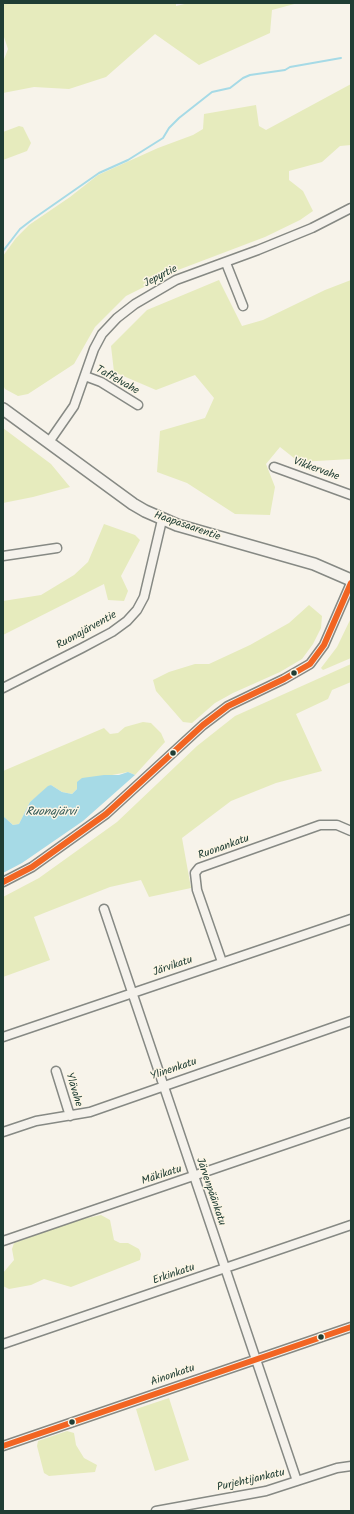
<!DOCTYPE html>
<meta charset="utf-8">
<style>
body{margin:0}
#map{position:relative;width:354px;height:1514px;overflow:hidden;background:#f7f3ea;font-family:Kalam,sans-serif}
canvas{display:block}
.frame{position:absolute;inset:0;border:4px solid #1f3d34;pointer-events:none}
</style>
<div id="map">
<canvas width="354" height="1514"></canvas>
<div class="frame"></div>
</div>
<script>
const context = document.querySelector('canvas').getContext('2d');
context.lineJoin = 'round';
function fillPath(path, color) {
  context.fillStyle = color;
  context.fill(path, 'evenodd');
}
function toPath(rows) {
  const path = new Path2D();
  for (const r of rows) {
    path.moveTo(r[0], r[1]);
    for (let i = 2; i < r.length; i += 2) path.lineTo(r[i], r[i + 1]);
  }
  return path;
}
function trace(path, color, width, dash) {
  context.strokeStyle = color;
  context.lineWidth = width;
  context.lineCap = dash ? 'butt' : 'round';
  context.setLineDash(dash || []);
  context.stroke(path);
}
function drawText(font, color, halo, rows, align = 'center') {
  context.font = font + ' Kalam,sans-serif';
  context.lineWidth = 3;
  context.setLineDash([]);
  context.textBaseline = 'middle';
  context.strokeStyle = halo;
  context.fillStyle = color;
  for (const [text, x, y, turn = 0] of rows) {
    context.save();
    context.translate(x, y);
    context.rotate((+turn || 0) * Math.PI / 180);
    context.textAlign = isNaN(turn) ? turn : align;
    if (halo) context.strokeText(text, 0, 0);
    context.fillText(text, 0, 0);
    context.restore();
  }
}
fillPath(toPath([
 [3,3,176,3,176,6,189,3,298,3,272,10,270,33,199,65,155,34,106,77,69,89,34,87,3,93,3,62,8,49,3,34],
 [351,84,351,145,340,146,322,162,289,171,289,180,303,191,313,211,300,220,265,237,178,270,126,296,95,327,74,364,28,394,18,396,5,389,3,385,3,256,16,238,29,225,70,197,98,175,158,148,193,135,203,129,204,114,256,105,259,126,266,130],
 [19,126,23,127,31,143,27,151,3,160,3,132],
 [219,280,242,326,263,320,325,290,351,280,351,459,299,462,280,447,266,464,275,487,270,515,235,514,187,483,157,472,160,431,205,418,214,398,195,375,156,390,114,372,111,346,147,310],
 [3,428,51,464,70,487,33,497,3,503],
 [104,524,135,535,140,540,121,576,128,591,124,601,108,600,104,584,3,635,3,601,41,595,74,575,88,562],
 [309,605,322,616,321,628,313,644,302,659,280,672,233,693,215,703,192,723,183,722,156,691,153,680,169,672,195,664,209,664,250,645,289,623],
 [351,618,351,658,323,670,321,668,337,647],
 [351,664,351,682,332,690,328,699,296,714,322,771,276,783,231,801,182,838,191,888,149,897,141,880,110,887,34,917,50,960,3,977,3,897,39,878,117,822,197,746,235,716],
 [143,722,151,723,161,733,165,742,135,775,128,772,112,775,77,789,72,794,62,792,51,785,30,802,19,824,13,825,3,816,3,771,104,728,110,734,118,733,125,727],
 [101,1215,110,1220,114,1240,120,1243,128,1243,139,1249,141,1254,140,1260,71,1287,44,1279,31,1285,9,1289,3,1286,3,1273,14,1260,12,1249,14,1243,78,1220],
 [169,1398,189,1460,155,1471,136,1409],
 [67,1431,74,1433,76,1445,84,1458,97,1465,95,1472,49,1476,44,1473,37,1446,38,1441]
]), '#e6ebbd');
fillPath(toPath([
 [128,772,135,775,83,821,22,863,3,873,3,816,13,825,19,824,30,802,48,786,51,785,62,792,72,794,77,789,77,782,82,778,104,775,119,775]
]), '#a6dae6');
trace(toPath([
 [3,251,20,229,33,219,99,173,128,160,163,138,169,128,179,118,212,92,230,88,243,78,250,75,285,70,290,67,341,58]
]), '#a6dae6', 2);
const minor = toPath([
 [226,263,243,306],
 [85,376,101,382,138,405],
 [49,442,74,406,94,349,102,334,117,318,135,304,176,280,258,250,312,228,351,208],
 [274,467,351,495],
 [3,556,57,548],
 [3,688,82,648,112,632,127,621,137,610,144,597,162,520],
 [3,882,32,867,106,814,203,725,228,706,284,679,310,664,324,645,351,583],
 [104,909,297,1481],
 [222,962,197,890,195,873,199,868,320,825,337,825,351,831],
 [3,1037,351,919],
 [56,1071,70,1116],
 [3,1132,36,1121,90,1112,351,1021],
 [3,1241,351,1122],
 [3,1344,351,1225],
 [3,1446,351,1327],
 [156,1511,266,1491,337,1468,351,1466]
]);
const secondary = toPath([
 [3,409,133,504,145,511,177,525,314,564,351,580]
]);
trace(minor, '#868984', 11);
trace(secondary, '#868984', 14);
trace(minor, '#f5f2ec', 8);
trace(secondary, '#f5f2ec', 11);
trace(toPath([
 [3,882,32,867,106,814,203,725,228,706,284,679,310,664,324,645,351,583],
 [3,1446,351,1327]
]), '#f26522', 6);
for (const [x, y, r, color] of [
 [294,673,3.5,"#1f3d34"],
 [173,753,3.5,"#1f3d34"],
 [321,1337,3.5,"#1f3d34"],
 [72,1422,3.5,"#1f3d34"]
]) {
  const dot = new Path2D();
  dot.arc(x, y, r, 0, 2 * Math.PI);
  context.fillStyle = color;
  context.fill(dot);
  trace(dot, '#fcf5e5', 1.5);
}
drawText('11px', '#1f3d34', '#fcf5e5', [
 ["Jepyrtie",161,277,-27],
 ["Taffelvahe",117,381,29],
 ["Vikkervahe",316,470,20],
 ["Haapasaarentie",187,527,19],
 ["Ruonajärventie",87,631,-29],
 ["Ruonankatu",224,848,-20],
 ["Järvikatu",173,967,-19],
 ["Ylinenkatu",174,1070,-19],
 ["Ylävahe",73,1090,73],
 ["Mäkikatu",162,1176,-18],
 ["Järvenpäänkatu",210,1192,71],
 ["Erkinkatu",174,1275,-19],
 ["Ainonkatu",173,1376,-19],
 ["Purjehtijankatu",251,1481,-13]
]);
drawText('italic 12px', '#335a57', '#fcf5e5', [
 ["Ruonajärvi",51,813]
]);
</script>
